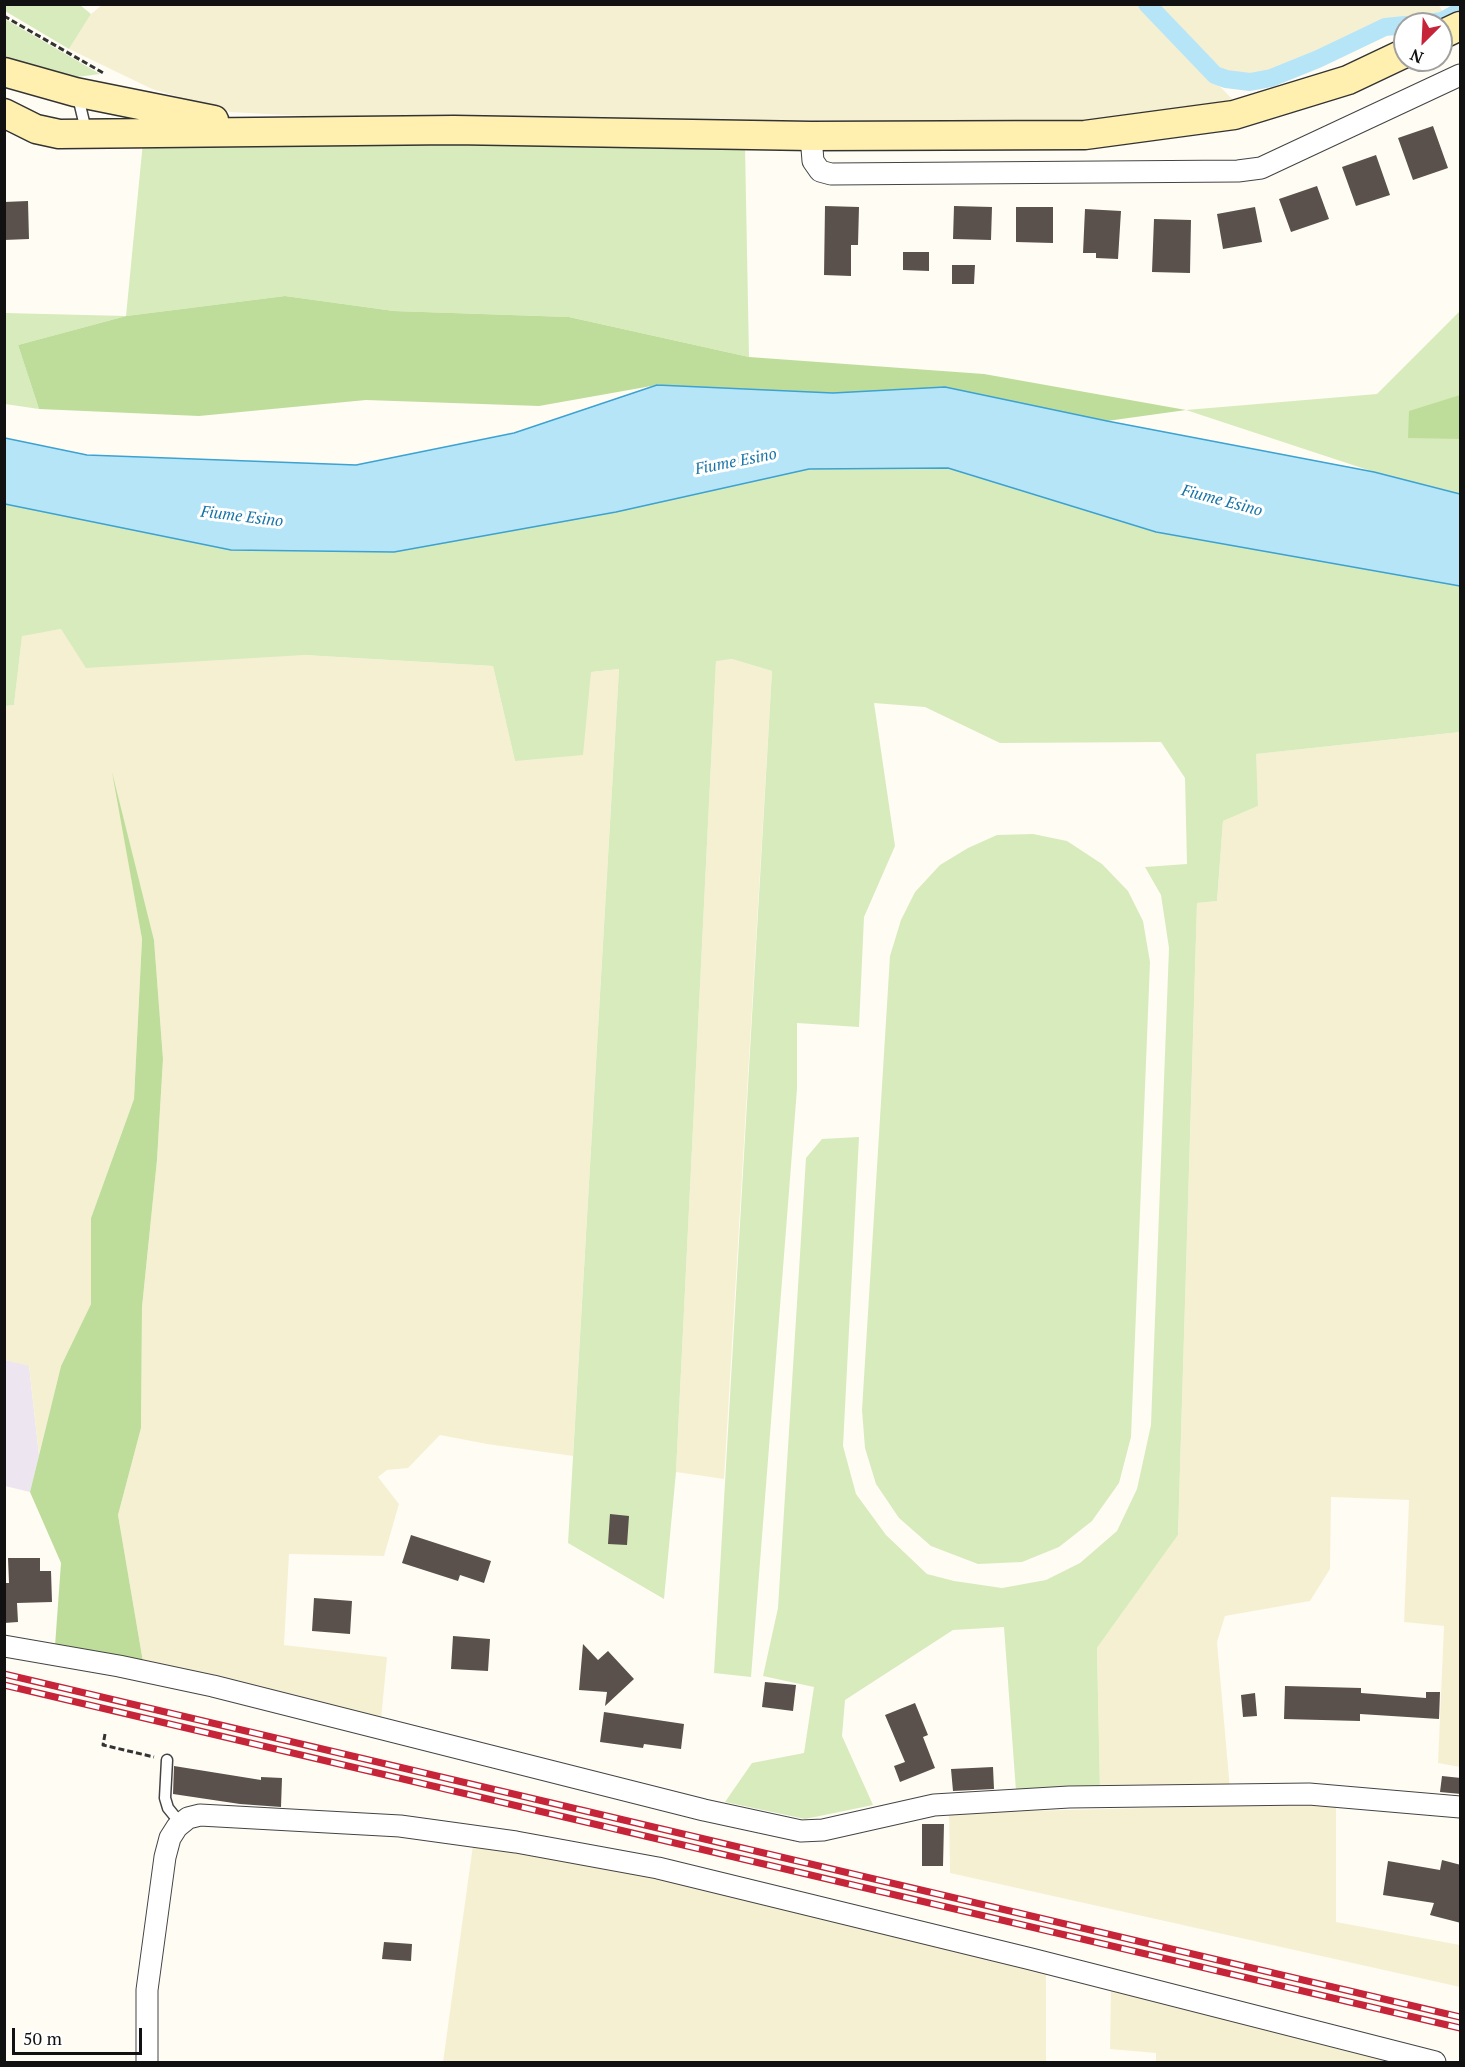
<!DOCTYPE html>
<style>
body{margin:0}
#map{position:relative;width:1465px;height:2067px;overflow:hidden;background:#fffcf4;font-family:"PT Serif",serif}
canvas{display:block}
.frame{position:absolute;inset:0;border:6px solid #111;pointer-events:none}
.north{position:absolute;left:1393px;top:12px;width:60px;height:60px;box-sizing:border-box;background:#fff;border:2px solid #a0a0a0;border-radius:50%;rotate:204deg;font-size:16px;font-weight:700;line-height:24px;text-align:center;color:#111}
.north::after{content:'';display:block;margin:auto;width:21px;height:27px;background:#c52439;clip-path:polygon(50% 0,100% 100%,50% 72%,0 100%)}
.scale{position:absolute;left:12px;top:2028px;width:130px;height:27px;box-sizing:border-box;border:3px solid #111;border-top:0;padding-left:8px;font-size:18px;line-height:21px;white-space:nowrap;color:#111;-webkit-text-stroke:4px #fff;paint-order:stroke}
</style>
<div id="map">
<canvas width="1465" height="2067"></canvas>
<div class="frame"></div>
<div class="north">N</div>
<div class="scale">50 m</div>
</div>
<script>
const context = document.querySelector('canvas').getContext('2d');
context.lineJoin = 'round';
function fillPath(path, color) {
  context.fillStyle = color;
  context.fill(path, 'evenodd');
}
function toPath(rows) {
  const path = new Path2D();
  for (const r of rows) {
    path.moveTo(r[0], r[1]);
    for (let i = 2; i < r.length; i += 2) path.lineTo(r[i], r[i + 1]);
  }
  return path;
}
function trace(path, color, width, dash) {
  context.strokeStyle = color;
  context.lineWidth = width;
  context.lineCap = dash ? 'butt' : 'round';
  context.setLineDash(dash || []);
  context.stroke(path);
}
function drawText(font, color, halo, rows, align = 'center') {
  context.font = font + ' "PT Serif",serif';
  context.lineWidth = 6;
  context.setLineDash([]);
  context.textBaseline = 'middle';
  context.strokeStyle = halo;
  context.fillStyle = color;
  for (const [text, x, y, turn = 0] of rows) {
    context.save();
    context.translate(x, y);
    context.rotate((+turn || 0) * Math.PI / 180);
    context.textAlign = isNaN(turn) ? turn : align;
    if (halo) context.strokeText(text, 0, 0);
    context.fillText(text, 0, 0);
    context.restore();
  }
}
fillPath(toPath([
 [5,1360,29,1365,39,1455,30,1492,5,1486]
]), '#ede5ef');
fillPath(toPath([
 [103,4,1140,4,1234,101,1109,122,359,119,230,112,152,89,69,49,91,14],
 [1438,4,1445,15,1392,20,1265,76,1225,72,1157,5],
 [61,629,304,655,493,666,515,761,591,672,619,669,573,1456,487,1444,440,1435,408,1468,387,1470,378,1477,399,1504,384,1556,289,1554,284,1645,387,1657,381,1720,143,1662,118,1515,141,1428,142,1307,157,1160,163,1059,154,940,115,785,142,939,134,1099,91,1218,91,1304,61,1366,39,1455,29,1366,5,1360,4,706,14,705,22,635],
 [732,659,772,671,724,1479,676,1472,716,660],
 [1460,732,1460,1767,1438,1763,1444,1626,1404,1622,1409,1500,1331,1497,1330,1569,1310,1601,1225,1616,1217,1642,1230,1789,1100,1790,1097,1648,1178,1535,1197,903,1217,901,1223,821,1258,806,1255,754],
 [1301,1804,1336,1804,1336,1922,1460,1945,1460,1987,950,1873,949,1813],
 [473,1845,692,1885,1046,1970,1046,2062,443,2062],
 [1111,1986,1405,2062,1156,2062,1156,2053,1110,2049]
]), '#f6f0d3');
fillPath(toPath([
 [80,5,91,14,69,49,5,11,5,5],
 [5,19,100,74,69,78,5,59],
 [143,142,745,146,749,357,569,317,394,311,285,296,126,316,18,345,39,409,5,404,5,313,126,316],
 [1460,311,1460,494,1374,472,1186,410,1377,394],
 [948,468,1156,532,1460,586,1460,732,1256,754,1258,806,1223,821,1217,901,1197,903,1178,1535,1097,1648,1100,1790,1016,1791,1004,1627,953,1630,845,1700,842,1736,873,1805,805,1819,725,1802,752,1763,804,1753,814,1687,763,1676,778,1608,806,1158,822,1139,859,1137,843,1446,856,1494,886,1535,927,1574,954,1581,1002,1588,1046,1580,1080,1563,1117,1531,1137,1489,1151,1425,1169,948,1161,895,1145,867,1187,864,1185,778,1161,742,1000,743,925,707,874,703,895,846,864,917,859,1027,797,1023,797,1089,751,1677,714,1673,772,671,732,659,716,661,676,1472,664,1599,568,1543,619,669,591,672,583,755,515,761,493,666,304,655,86,668,61,629,22,636,14,705,5,706,4,504,231,550,394,552,616,512,809,469],
 [1033,834,1067,841,1102,864,1128,891,1143,921,1150,962,1131,1437,1119,1483,1092,1521,1059,1547,1022,1562,978,1564,931,1546,899,1518,876,1484,865,1448,862,1410,890,956,901,920,915,892,940,865,968,848,997,835]
]), '#d8ebbc');
fillPath(toPath([
 [285,296,394,311,569,317,749,357,984,374,1186,410,1107,421,945,387,833,393,657,385,539,406,366,400,199,416,39,409,18,345,126,316],
 [1460,395,1460,439,1408,438,1409,411],
 [112,772,154,940,163,1059,157,1160,142,1307,141,1428,118,1515,143,1662,55,1646,61,1563,30,1492,61,1366,91,1304,91,1218,134,1099,142,939]
]), '#bedd9b');
const water = toPath([
 [657,385,833,393,945,387,1107,421,1374,472,1460,494,1460,586,1156,532,948,468,809,469,616,512,394,552,231,550,5,504,5,438,87,455,356,465,514,433,657,385]
]);
fillPath(water, '#b7e5f8');
trace(water, '#3ca2d1', 1.5);
trace(toPath([
 [1147,4,1215,75,1226,79,1250,82,1271,78,1318,59,1385,27,1405,25],
 [1418,24,1442,21,1460,11]
]), '#b7e5f8', 18);
fillPath(toPath([
 [1433,126,1448,168,1413,180,1398,138],
 [1376,155,1390,195,1356,206,1342,167],
 [1317,186,1329,219,1291,232,1279,199],
 [28,201,29,239,4,240,4,202],
 [825,206,859,207,858,245,851,245,851,276,824,275],
 [954,206,992,207,991,240,953,239],
 [1016,207,1053,207,1053,243,1016,242],
 [1255,207,1262,242,1223,249,1217,214],
 [1085,209,1121,211,1118,259,1096,258,1096,253,1083,253],
 [1154,219,1191,220,1190,273,1152,272],
 [903,252,929,252,929,271,903,270],
 [952,265,975,265,974,284,952,284],
 [610,1514,629,1516,627,1545,608,1544],
 [411,1535,491,1561,484,1583,460,1575,458,1581,402,1563],
 [8,1558,40,1558,40,1571,51,1571,52,1602,17,1603,18,1622,4,1623,4,1583,9,1583],
 [314,1598,352,1601,350,1634,312,1631],
 [453,1636,490,1639,488,1671,451,1669],
 [583,1644,598,1660,608,1651,634,1679,605,1706,607,1692,579,1690],
 [765,1682,796,1685,793,1711,762,1707],
 [1285,1686,1361,1688,1361,1693,1426,1698,1426,1692,1440,1692,1439,1719,1360,1714,1360,1721,1284,1719],
 [1255,1693,1257,1716,1243,1717,1241,1695],
 [915,1703,928,1735,923,1737,935,1768,900,1782,894,1766,905,1762,885,1715],
 [604,1712,684,1724,681,1749,644,1744,643,1748,600,1742],
 [174,1766,261,1780,261,1777,282,1778,281,1807,240,1804,173,1794],
 [993,1767,994,1789,953,1791,951,1769],
 [1442,1776,1461,1778,1461,1794,1440,1792],
 [922,1824,944,1824,943,1866,922,1866],
 [1442,1860,1461,1865,1461,1923,1430,1915,1434,1903,1383,1895,1388,1861,1440,1870],
 [384,1942,412,1944,411,1961,382,1959]
]), '#5a514c');
const service = toPath([
 [78,97,84,122,84,134],
 [167,1760,165,1798,168,1808,181,1824]
]);
const minor = toPath([
 [811,136,813,161,820,171,831,174,1238,171,1261,168,1460,75],
 [4,1646,119,1666,213,1686,704,1810,801,1831,823,1830,934,1805,1069,1797,1309,1794,1460,1807],
 [147,2062,147,1990,165,1857,170,1838,177,1827,188,1818,200,1815,400,1826,516,1842,658,1868,1031,1959,1435,2062]
]);
const secondary = toPath([
 [1441,35,1460,26],
 [4,72,75,92,214,120],
 [4,113,36,129,59,134,454,130,811,136,1085,135,1234,115,1348,80,1405,53]
]);
trace(service, '#444', 13);
trace(minor, '#444', 23);
trace(secondary, '#333', 31);
trace(toPath([
 [4,16,105,74],
 [105,1734,103,1745,154,1757]
]), '#333', 3, [6, 3]);
trace(service, '#fff', 10);
trace(minor, '#fff', 21);
trace(secondary, '#fff0af', 28);
const rail = toPath([
 [4,1674,1460,2017],
 [4,1685,1460,2028]
]);
trace(rail, '#c52439', 7);
trace(rail, '#fff', 4.5, [14]);
drawText('italic 16px', '#1573a7', '#fff', [
 ["Fiume Esino",736,462,-11],
 ["Fiume Esino",1222,501,15],
 ["Fiume Esino",242,517,7]
]);
</script>
